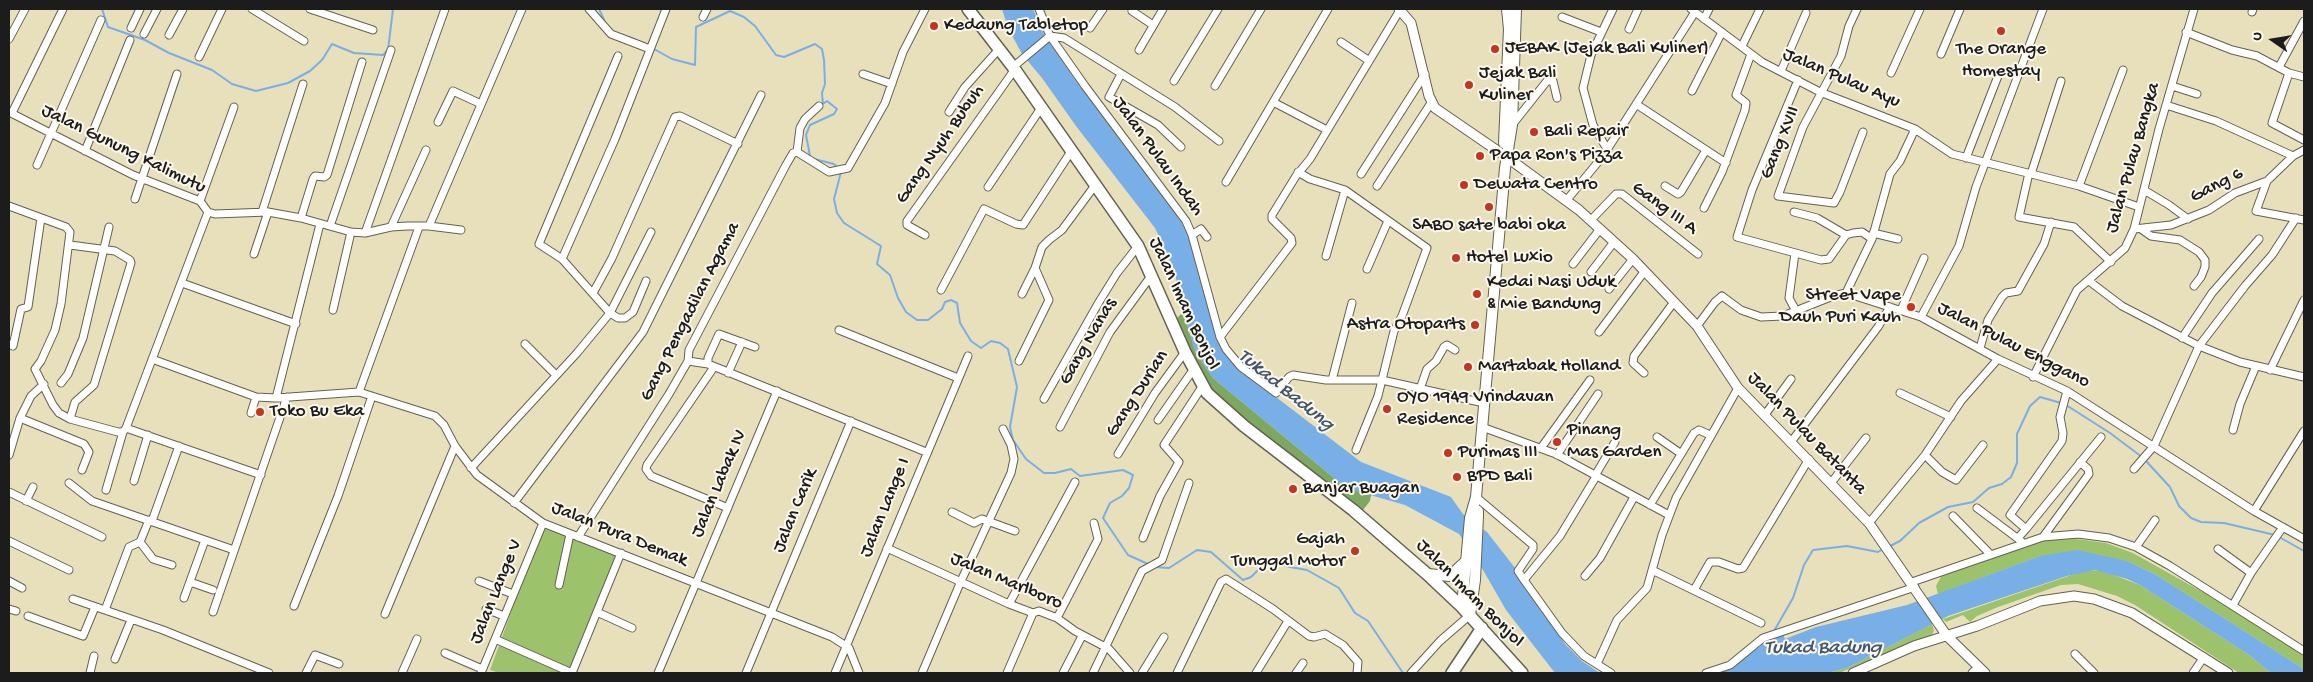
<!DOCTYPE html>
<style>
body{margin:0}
#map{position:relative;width:2313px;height:682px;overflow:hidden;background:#e7e0ba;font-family:"Gochi Hand",sans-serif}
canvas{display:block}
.frame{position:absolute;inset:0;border:10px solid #1c1c1c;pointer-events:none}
.north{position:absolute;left:2248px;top:15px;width:50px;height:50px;-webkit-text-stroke:4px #fbf7ec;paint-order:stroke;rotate:283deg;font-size:14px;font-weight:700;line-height:20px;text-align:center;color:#1c1c1c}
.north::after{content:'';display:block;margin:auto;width:18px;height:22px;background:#1c1c1c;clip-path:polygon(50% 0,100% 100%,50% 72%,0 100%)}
</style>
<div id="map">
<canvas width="2313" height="682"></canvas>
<div class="frame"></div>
<div class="north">U</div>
</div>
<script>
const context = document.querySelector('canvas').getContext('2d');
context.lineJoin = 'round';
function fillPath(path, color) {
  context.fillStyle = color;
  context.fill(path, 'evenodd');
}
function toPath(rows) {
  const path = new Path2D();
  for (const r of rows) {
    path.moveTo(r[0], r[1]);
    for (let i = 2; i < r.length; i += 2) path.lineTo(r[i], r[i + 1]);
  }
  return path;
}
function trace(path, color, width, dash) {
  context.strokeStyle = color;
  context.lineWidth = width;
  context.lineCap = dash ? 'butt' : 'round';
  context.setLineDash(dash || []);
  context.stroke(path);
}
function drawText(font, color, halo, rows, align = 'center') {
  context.font = font + ' "Gochi Hand",sans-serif';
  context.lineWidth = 4;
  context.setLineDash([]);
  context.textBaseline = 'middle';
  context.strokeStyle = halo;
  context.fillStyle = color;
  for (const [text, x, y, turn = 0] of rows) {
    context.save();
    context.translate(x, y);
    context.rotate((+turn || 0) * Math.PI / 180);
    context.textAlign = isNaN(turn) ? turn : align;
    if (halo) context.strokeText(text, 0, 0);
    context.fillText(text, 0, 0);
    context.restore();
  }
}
fillPath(toPath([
 [542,527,618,553,569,673,499,673,490,670],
 [2070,538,2106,543,2133,553,2206,594,2304,655,2304,669,2155,574,2127,561,2040,556,1938,594,1936,586,1942,575,2041,541],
 [2086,570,2103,571,2140,585,2249,655,2271,673,2239,673,2135,605,2117,596,2078,584,2061,585,1998,607,1977,616,1970,622,1963,615,1946,622,1943,619],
 [1932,624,1934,630,1932,635,1839,673,1827,673,1847,668]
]), '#9dc26c');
fillPath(toPath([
 [1183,312,1196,353,1213,378,1339,482,1371,495,1370,501,1363,510,1324,483,1220,402,1201,377,1176,319]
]), '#7ea860');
fillPath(toPath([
 [1002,9,1033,9,1044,34,1074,78,1181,221,1194,247,1215,330,1251,378,1361,462,1451,497,1463,514,1487,532,1519,573,1565,644,1582,661,1600,673,1555,673,1506,610,1483,570,1459,534,1405,505,1356,491,1339,482,1213,378,1196,353,1183,312,1174,269,1155,228,1076,126,1042,78,1022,54,1008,28],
 [2077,550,2127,561,2155,574,2304,669,2304,673,2271,673,2249,655,2140,585,2127,579,2095,570,2067,576,1948,616,1847,668,1827,673,1716,673,1729,669,1770,639,1783,634,1785,639,1816,627,1907,605,2040,556]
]), '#79afe7');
trace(toPath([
 [102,9,108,27,145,40,169,53,212,70,232,84,256,91,288,83,310,71,322,60,332,44,354,53,383,55,388,50,393,9],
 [599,9,605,22],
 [629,37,648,45],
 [654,49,672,59,695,65,696,27,730,11,744,17,755,26,776,55,784,57,815,44,822,49,824,60,825,84,822,93,823,104,827,101,837,109,834,114,810,125,806,135,810,156],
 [814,159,834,164,839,169],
 [841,172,834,199,837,213,844,223,881,246,877,264,890,275,898,298,906,312,917,320,928,320,942,309,945,302,951,300,957,303,960,323,971,341,981,348,991,341,1000,343,1008,349,1017,387,1010,427,1013,440,1026,459,1044,473,1055,473,1071,469,1080,476,1123,470,1133,475,1129,488,1122,496,1110,503,1103,518,1128,555,1148,564],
 [2066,405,2110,433,2142,457],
 [2146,461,2170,487,2179,506,2191,518,2201,522,2224,523,2275,535],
 [2279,537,2304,551],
 [1890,546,1900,541,1919,523,1948,507,1973,502,1989,488,2002,484,2011,477,2017,463,2017,434,2030,406,2040,397,2061,403],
 [1155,567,1169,568,1197,550,1211,552,1243,580,1251,577,1265,563,1273,561,1290,567,1307,570,1339,588,1355,613,1368,621,1403,673],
 [1774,631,1793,598,1804,565,1813,550,1847,546,1878,552,1883,549]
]), '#79afe7', 2);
const minor = toPath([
 [252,9,304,41],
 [310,9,373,30],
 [589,9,611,34,650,49],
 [1039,9,1050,36,1085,86,1186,221,1192,235,1220,337,1226,349,1241,367,1276,393,1289,377,1293,375,1326,380,1382,380,1484,403],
 [1691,9,1762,62,1820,92,1915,129,1952,154,2079,186,2139,207],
 [1857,9,1849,26,1841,56,1803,127,1778,196,1834,203,1840,192,1863,132],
 [1132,11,1153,25],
 [2252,12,2253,9],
 [703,17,707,9],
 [1562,17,1601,32],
 [1704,19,1709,9],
 [131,28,140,9],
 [1090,28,1103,9],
 [1629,29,1638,9],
 [2186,32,2232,50,2257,56,2289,73,2304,77],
 [144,34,157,9],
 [169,35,183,9],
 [9,39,25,9],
 [1341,42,1368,60],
 [1742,46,1760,9],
 [1139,50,1163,9],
 [1941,54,1960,9],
 [618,56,539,244,562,259,610,313,618,318,625,318,633,312,646,281],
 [199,57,222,9],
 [1013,67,1050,36,1064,38,1175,107,1219,141],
 [2279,67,2304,21],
 [1781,71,1806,13],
 [1891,73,1920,9],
 [2289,73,2272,123,2304,140],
 [863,74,892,84],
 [1121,74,1109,97,1158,125,1181,147],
 [1798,80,1752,190,1737,237,1821,260,1829,259,1846,235,1853,233,1862,232,1872,239],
 [1174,81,1218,9],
 [1215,86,1261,9],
 [2172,86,2197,94],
 [1692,91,1722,32],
 [1273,102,1327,130],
 [1636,104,1726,163],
 [2166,105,2216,121,2293,156],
 [9,112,133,175,200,201,208,212,215,214,268,212,301,218,351,232,365,233,391,227,408,226,429,226,461,230],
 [949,112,965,87,1000,48],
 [12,113,63,9],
 [438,122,453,91,481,104],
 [1512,125,1547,81,1553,81,1557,98],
 [1607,149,1593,125,1583,88,1591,55,1613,9],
 [85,151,130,40],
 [797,152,829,172,848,168,885,103,903,52,925,9],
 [797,152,800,128,805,119,819,106],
 [1966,158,1998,76],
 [37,165,101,20],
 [1298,172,1310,179,1345,190,1427,248,1402,316,1394,331,1378,396,1356,450],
 [2029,173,2019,217,2074,227,2111,262],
 [1361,174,1425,74],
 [2031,174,2061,81],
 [2267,181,2256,211,2304,220],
 [1226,182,1328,9],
 [1377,186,1431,103],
 [1665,186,1678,194,1681,192,1706,150],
 [2079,186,2123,70],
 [988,187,1041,108],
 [2144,190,2169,205,2188,219],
 [135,199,177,74],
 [200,201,234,107],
 [1566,201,1603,156,1695,12],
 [9,206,66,227,70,232,61,304,55,330,41,361,35,369,53,405,59,413,70,419,118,432,123,432,126,428,208,212],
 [1704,208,1722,172,1745,110,1746,103,1736,95,1751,54],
 [262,212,303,84],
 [1794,212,1817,218,1846,235],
 [301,218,313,179,315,176,324,177,327,175,362,62],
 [1591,220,1616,194,1622,194,1698,254],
 [330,226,391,50],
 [429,226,522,9],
 [391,227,426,150],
 [2134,229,2171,225,2209,210,2235,193,2267,181,2293,156,2304,150],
 [2141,229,2151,236,2180,240,2199,252,2205,260,2205,267,2201,277,2194,286],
 [365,233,445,9],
 [1873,233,1898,239],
 [925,235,907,225,907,221,1015,69],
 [1192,235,1201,229,1207,237],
 [1795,253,1789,298,1796,311],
 [254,254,268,212],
 [1326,256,1345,190],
 [562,259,615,139,666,9],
 [1573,264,1600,229],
 [1367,269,1388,221],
 [1591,272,1614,242],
 [2089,281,2122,306,2199,346,2240,362,2304,377],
 [182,283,296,324],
 [1609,289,1633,259],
 [941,290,984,209,1016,224,1023,225,1072,150],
 [593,293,612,258,675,117,680,116,738,144],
 [1846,293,1872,239,1890,174,1900,161,1915,129],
 [1022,294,1035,268],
 [333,310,351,232],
 [1901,310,1924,258],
 [1921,317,1959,246,1976,187,2043,9],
 [1697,326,1715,302,1722,296,1741,310,1761,317,1783,316,1833,296,1846,293,1921,317,1998,359,2067,391,2254,511,2304,539],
 [839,330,958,378],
 [1599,332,1644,272],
 [1220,337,1292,243,1291,238,1272,219,1272,215,1296,176,1310,159,1400,10],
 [2182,338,2212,293,2259,239],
 [9,344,13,346,21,309,28,307,41,218],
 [525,344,556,375],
 [1980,348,1988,320,2002,297,2006,293,2018,291,2044,244,2051,222],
 [152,359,256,397,276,398,359,392,435,416,444,425,455,446,477,475,543,523,832,637,849,648,859,673],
 [688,361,708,364,926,452],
 [1019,361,1049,300,1035,268,1042,247,1049,240,1062,230,1096,184],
 [708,364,708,358,719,334,755,347],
 [714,367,647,465,646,469,651,476,728,508],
 [2270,370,2304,300],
 [728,373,742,342],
 [1644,373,1633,363,1634,356,1674,302],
 [2033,377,2077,290,2125,248,2134,229,2159,129,2194,9],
 [1332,380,1352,303],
 [61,383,68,374,83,338,109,227],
 [1420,389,1427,369,1436,361,1444,347,1447,345,1455,350],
 [359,392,419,227],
 [1900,393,1951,417],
 [276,398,320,224],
 [1044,399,1099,302,1117,273,1138,246],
 [251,413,256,397],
 [1764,416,1791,379],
 [20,418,84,444,89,452,82,470],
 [70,419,75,402,94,385,131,263,130,260,115,251,70,245],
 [1158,420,1193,370],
 [1060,427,1110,332,1151,276],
 [1482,427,1556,454,1669,515],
 [126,428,261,475],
 [2233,430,2240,404,2256,366],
 [1657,437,1680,453],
 [1791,442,1878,327,1890,307],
 [1541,448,1590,380],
 [1118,454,1155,393,1185,352],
 [9,455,20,418,31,396,44,384],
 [1557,455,1598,394],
 [1925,455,1942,472,1956,480,1983,445],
 [471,468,577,353,610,313,651,232],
 [2134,469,2154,446,2199,346,2245,286,2272,255,2296,218],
 [1596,474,1615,442],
 [134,481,148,435],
 [69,483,92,501,234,550],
 [1831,483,1866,438],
 [106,490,123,432],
 [9,492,102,537],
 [1476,497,1533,545,1533,549,1518,571,1524,580,1562,633,1584,656,1611,673],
 [26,501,33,487],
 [514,503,643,332,761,95],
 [1650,505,1694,433,1699,430,1710,435],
 [1977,508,2021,541],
 [2254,511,2304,431],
 [952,512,974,523,982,519,1015,531],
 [1953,516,1990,554],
 [152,521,179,446],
 [1869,523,1925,455,1961,401,1998,359],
 [2026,529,2101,437],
 [578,537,669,394,688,361,689,350,786,165,793,153,797,152],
 [2043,537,2089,474,2088,469,2080,462],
 [1143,538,1160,496,1179,462,1164,445,1202,387],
 [2018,538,2026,529,2010,515,2062,441,2063,433,2060,417,2067,391],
 [9,541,69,570],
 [140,542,153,559,172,565],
 [140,542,149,520],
 [2136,547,2155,520],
 [887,548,1009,604,1033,613,1039,611,1057,618,1075,631,1109,649,1130,673],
 [2218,549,2251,573],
 [1652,570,1761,623],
 [1585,576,1600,558,1634,497],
 [1524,580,1560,536,1597,475],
 [9,581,22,588],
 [479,581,513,594],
 [190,582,213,590],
 [1912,582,2043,537,2078,534,2109,538,2136,547,2170,566,2304,651],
 [559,585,570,534],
 [1694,590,1710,562,1719,562,1738,569,1743,568,1809,459],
 [184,598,205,540],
 [73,599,163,630,269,673],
 [1009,604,1075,482],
 [2233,605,2251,573,2283,527],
 [294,606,338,496,372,396],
 [9,609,16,611],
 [486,609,504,616],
 [105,610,129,547,140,542],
 [213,612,287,397],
 [597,612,632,628],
 [385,614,455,446],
 [28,616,83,636,95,607],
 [1057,618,1098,539,1094,523],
 [495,639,572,673],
 [445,653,482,669],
 [2075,654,2094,673],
 [115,659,131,620],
 [1597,664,1617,620,1647,588,1662,535,1676,498,1738,388],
 [90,673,94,656],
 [306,673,315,655,339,664],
 [402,673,417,639],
 [481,673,543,523],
 [572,673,621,553],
 [658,673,777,391],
 [746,673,851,421],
 [835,673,968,356],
 [922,673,961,581,1011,473,1014,459,1011,445,1003,429],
 [1007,673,1033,613],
 [1063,673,1082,636],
 [1093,673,1142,571,1162,560,1189,483],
 [1142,673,1164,637],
 [1177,673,1221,582,1226,579,1273,609,1309,636,1314,637,1325,634,1343,645,1358,662,1357,673],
 [1256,673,1288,621],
 [1296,673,1303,663],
 [1411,673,1440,641,1470,615],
 [1706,673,1730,665,1763,638,1915,587],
 [1972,673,1978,667],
 [2193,673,2204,657]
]);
const tertiary = toPath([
 [1399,9,1411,23,1429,96,1435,108,1508,158,1579,210,1633,259,1697,326,1738,388,1869,523,1947,636,1985,673],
 [1853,673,1914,646,1977,626,2040,601,2074,596,2094,599,2132,613,2228,673]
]);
const secondary = toPath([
 [1504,143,1509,29,1507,9],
 [1427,574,1450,576,1466,561],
 [1462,607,1470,518,1476,497,1505,168,1512,125,1516,9],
 [1470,615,1475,580,1478,516,1478,511,1474,508]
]);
const trunk = toPath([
 [968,9,1013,67,1138,246,1185,352,1207,393,1244,426,1353,510,1427,574,1462,607,1522,673],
 [1452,673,1482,628]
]);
trace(minor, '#636153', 9);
trace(tertiary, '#636153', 11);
trace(secondary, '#636153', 12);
trace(trunk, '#636153', 14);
trace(minor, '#fff', 7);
trace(tertiary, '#fff', 9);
trace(secondary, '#fff', 10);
trace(trunk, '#fff', 11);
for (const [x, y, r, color] of [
 [934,26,5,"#c8321e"],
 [2001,31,5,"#c8321e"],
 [1495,49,5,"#c8321e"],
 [1469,85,5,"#c8321e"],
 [1534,132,5,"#c8321e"],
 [1480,156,5,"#c8321e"],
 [1464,185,5,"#c8321e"],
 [1489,207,5,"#c8321e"],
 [1456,258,5,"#c8321e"],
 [1477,294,5,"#c8321e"],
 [1911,307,5,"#c8321e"],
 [1475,325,5,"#c8321e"],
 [1468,367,5,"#c8321e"],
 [1387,409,5,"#c8321e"],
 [260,412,5,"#c8321e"],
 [1557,442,5,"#c8321e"],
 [1448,453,5,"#c8321e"],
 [1457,477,5,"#c8321e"],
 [1293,489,5,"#c8321e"],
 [1355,551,5,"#c8321e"]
]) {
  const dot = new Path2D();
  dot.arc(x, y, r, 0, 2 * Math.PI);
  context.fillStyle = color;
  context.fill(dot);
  trace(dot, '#fbf7ec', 2);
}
drawText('19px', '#1c1c1c', '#fbf7ec', [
 ["Kedaung Tabletop",944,26],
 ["JEBAK (Jejak Bali Kuliner)",1505,49],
 ["The Orange",2001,50,"center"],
 ["Homestay",2001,72,"center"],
 ["Jejak Bali",1479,74],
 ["Kuliner",1479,96],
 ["Bali Repair",1544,132],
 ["Papa Ron's Pizza",1490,156],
 ["Dewata Centro",1474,185],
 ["SABO sate babi oka",1489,226,"center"],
 ["Hotel Luxio",1466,258],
 ["Kedai Nasi Uduk",1487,283],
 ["& Mie Bandung",1487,305],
 ["Street Vape",1901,296,"right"],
 ["Dauh Puri Kauh",1901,318,"right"],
 ["Astra Otoparts",1465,325,"right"],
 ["Martabak Holland",1478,367],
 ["OYO 1949 Vrindavan",1397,398],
 ["Residence",1397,420],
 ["Toko Bu Eka",270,412],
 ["Pinang",1567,431],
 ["Mas Garden",1567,453],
 ["Purimas III",1458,453],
 ["BPD Bali",1467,477],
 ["Banjar Buagan",1303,489],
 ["Gajah",1345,540,"right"],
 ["Tunggal Motor",1345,562,"right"]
], 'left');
drawText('19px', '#1c1c1c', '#fbf7ec', [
 ["Jalan Pulau Ayu",1841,79,23],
 ["Gang XVII",1781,143,-68],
 ["Gang Nyuh Bubuh",941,145,-55],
 ["Jalan Gunung Kalimutu",123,150,26],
 ["Jalan Pulau Indah",1157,157,54],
 ["Jalan Pulau Bangka",2134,158,-74],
 ["Gang 6",2217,186,-27],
 ["Gang III A",1664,209,36],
 ["Jalan Imam Bonjol",1183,304,65],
 ["Gang Pengadilan Agama",691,312,-63],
 ["Gang Nanas",1089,342,-60],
 ["Jalan Pulau Enggano",2013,346,27],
 ["Gang Durian",1138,394,-57],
 ["Jalan Pulau Batanta",1806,434,46],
 ["Jalan Labak IV",720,484,-67],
 ["Jalan Lange I",886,508,-68],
 ["Jalan Carik",796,511,-68],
 ["Jalan Pura Demak",619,535,22],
 ["Jalan Marlboro",1006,582,23],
 ["Jalan Lange V",497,592,-68],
 ["Jalan Imam Bonjol",1469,594,45]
]);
drawText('italic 20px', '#41576d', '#fbf7ec', [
 ["Tukad Badung",1285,391,39],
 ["Tukad Badung",1823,649]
]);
</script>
